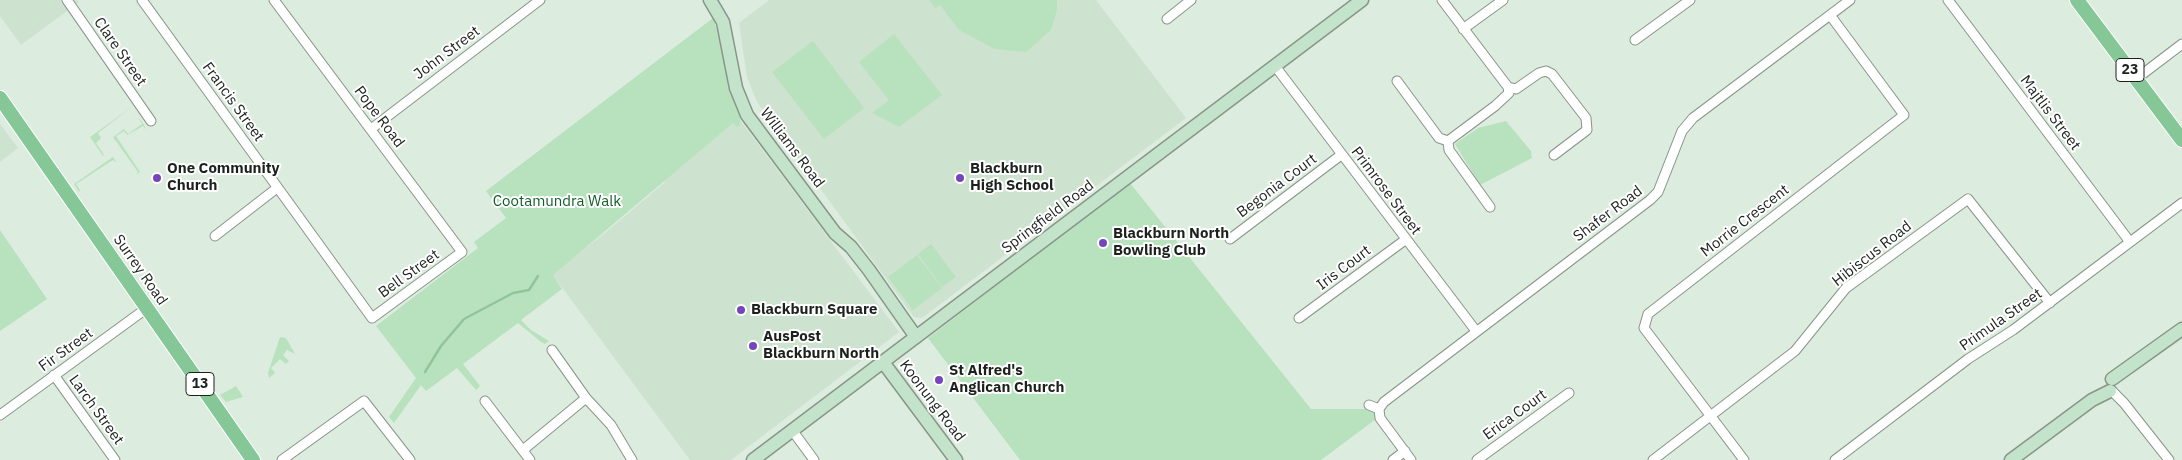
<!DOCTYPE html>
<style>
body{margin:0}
canvas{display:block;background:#dcecde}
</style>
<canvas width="2182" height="460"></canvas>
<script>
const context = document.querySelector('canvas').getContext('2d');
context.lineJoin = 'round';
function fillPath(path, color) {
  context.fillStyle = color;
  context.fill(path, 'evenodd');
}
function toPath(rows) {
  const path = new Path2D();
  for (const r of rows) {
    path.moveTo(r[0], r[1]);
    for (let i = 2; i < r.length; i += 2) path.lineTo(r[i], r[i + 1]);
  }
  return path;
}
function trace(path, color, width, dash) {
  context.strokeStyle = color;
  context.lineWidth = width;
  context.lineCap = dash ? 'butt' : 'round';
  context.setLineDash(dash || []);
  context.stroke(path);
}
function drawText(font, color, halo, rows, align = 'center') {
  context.font = font + ' "IBM Plex Sans",sans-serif';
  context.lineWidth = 4;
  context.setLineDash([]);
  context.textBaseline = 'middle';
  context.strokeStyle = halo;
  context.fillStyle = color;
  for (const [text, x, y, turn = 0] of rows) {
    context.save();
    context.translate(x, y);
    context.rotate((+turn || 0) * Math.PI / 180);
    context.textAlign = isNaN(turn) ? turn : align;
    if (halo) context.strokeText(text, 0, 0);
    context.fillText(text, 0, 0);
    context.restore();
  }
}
fillPath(toPath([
 [0,0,77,0,79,2,21,45,0,16],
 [769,0,1096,0,1186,118,922,318,914,317,757,102,747,77,739,23],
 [737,116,899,332,731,460,690,460,552,274,606,232,665,182,662,179],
 [0,124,18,148,0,162]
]), '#cde3cf');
fillPath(toPath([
 [929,0,1057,0,1057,10,1051,30,1026,52,995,49,959,30,940,5,935,8],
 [713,18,723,50,728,87,740,117,740,125,737,127,733,123,553,275,562,289,521,320,531,330,549,341,545,344,541,342,518,323,463,364,480,386,476,390,457,368,426,391,421,385,394,423,389,417,416,378,376,326,478,248,474,242,506,218,486,191],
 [894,34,942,95,899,127,872,113,889,100,859,62],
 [813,41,864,108,824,139,772,72],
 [132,107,98,133,101,138,96,143,104,155,103,156,90,137],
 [139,119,140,119,147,130,143,126,127,135,124,131,116,136,140,172,136,175,138,172,113,137,124,129,128,134,142,124],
 [1506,121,1531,151,1532,158,1480,185,1455,144,1478,128],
 [113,157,117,163,113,160,76,184,80,190,79,192,74,184],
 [1130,183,1311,409,1376,409,1376,419,1321,460,1020,460,928,338],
 [0,230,47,299,0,331],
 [931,244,956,277,942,287,918,254],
 [917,255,942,288,913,310,888,277],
 [280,337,286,338,295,354,287,350,283,355,289,361,286,364,280,359,271,368,275,373,269,378,268,373],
 [236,386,243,397,226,402,220,395]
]), '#b8e2be');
trace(toPath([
 [425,372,441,346,464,319,513,293,529,290,538,276]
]), '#91c599', 2.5);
const street = toPath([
 [67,0,151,121],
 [142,0,372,318,462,252,274,0],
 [1442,0,1508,87,1509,93,1495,106,1448,141],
 [1948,0,2130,242],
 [1167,19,1191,0],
 [1463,29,1503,0],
 [1635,40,1690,0],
 [1275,66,1476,331],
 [2136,79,2182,44],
 [1397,81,1439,138,1448,141,1449,150,1490,207],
 [1508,87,1516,89,1539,73,1546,71,1552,74,1586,118,1587,130,1554,155],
 [371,129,540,0],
 [215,236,277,188],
 [1230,239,1341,155],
 [1299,318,1405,240],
 [552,350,586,398,611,425,632,460],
 [54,375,115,460],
 [2112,391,2124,403,2169,460],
 [485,401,530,460],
 [1369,405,1379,409],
 [0,415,147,308],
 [792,430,814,460],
 [523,450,586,398],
 [282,460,364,401,410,460],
 [1393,460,1405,451],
 [1411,460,1380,418,1379,409,1384,402,1650,200,1658,192,1682,131,1693,118,1850,0],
 [1477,460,1569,393],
 [1653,460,1795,351,1846,288,1968,199,2050,303],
 [1744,460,1644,328,1648,314,1904,115,1830,15],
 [1835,460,1968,359,2013,330,2182,203]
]);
const secondary = toPath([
 [710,0,723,22,736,88,747,115,835,233,851,247,869,270,916,337],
 [883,362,956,460],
 [2112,379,2182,329],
 [753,460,1362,0],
 [2011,460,2092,400,2110,391]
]);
const primary = toPath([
 [2077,0,2182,140],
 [0,98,253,460]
]);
trace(street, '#879689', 11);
trace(secondary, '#879689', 15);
trace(primary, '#fff', 16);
trace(street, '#fff', 9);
trace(secondary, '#c3e3cb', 12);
trace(primary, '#86c797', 14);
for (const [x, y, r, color] of [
 [157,178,5,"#7545bc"],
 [960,178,5,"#7545bc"],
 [1103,243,5,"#7545bc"],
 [741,310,5,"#7545bc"],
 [753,346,5,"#7545bc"],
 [939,380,5,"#7545bc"]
]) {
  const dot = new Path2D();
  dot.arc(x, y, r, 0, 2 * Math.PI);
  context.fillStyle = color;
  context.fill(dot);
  trace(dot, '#fff', 2);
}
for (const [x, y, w] of [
 [2130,70,28],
 [200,384,28]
]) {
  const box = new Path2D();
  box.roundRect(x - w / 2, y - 11.5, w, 23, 4);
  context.fillStyle = '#fff';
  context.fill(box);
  trace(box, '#1b211c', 1);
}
drawText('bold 14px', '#1b211c', null, [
 ["23",2130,70],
 ["13",200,384]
]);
drawText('15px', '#1b211c', '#fff', [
 ["Clare Street",120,52,55],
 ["John Street",447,53,-37],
 ["Francis Street",233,102,54],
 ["Majtlis Street",2050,113,53],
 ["Pope Road",379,117,53],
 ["Williams Road",792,148,53],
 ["Begonia Court",1277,186,-37],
 ["Primrose Street",1386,191,53],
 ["Shafer Road",1608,214,-37],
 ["Springfield Road",1048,217,-37],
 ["Morrie Crescent",1745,221,-38],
 ["Hibiscus Road",1872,254,-38],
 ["Iris Court",1344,268,-37],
 ["Surrey Road",140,270,55],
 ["Bell Street",409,274,-36],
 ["Primula Street",2001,320,-35],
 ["Fir Street",66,350,-36],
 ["Koonung Road",932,401,53],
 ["Larch Street",96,410,54],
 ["Erica Court",1515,415,-36]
]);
drawText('bold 15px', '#1b211c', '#fff', [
 ["One Community",167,169],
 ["Church",167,186],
 ["Blackburn",970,169],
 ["High School",970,186],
 ["Blackburn North",1113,234],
 ["Bowling Club",1113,251],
 ["Blackburn Square",751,310],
 ["AusPost",763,337],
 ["Blackburn North",763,354],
 ["St Alfred's",949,371],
 ["Anglican Church",949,388]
], 'left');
drawText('15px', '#0e5e28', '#fff', [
 ["Cootamundra Walk",557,202]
]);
</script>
